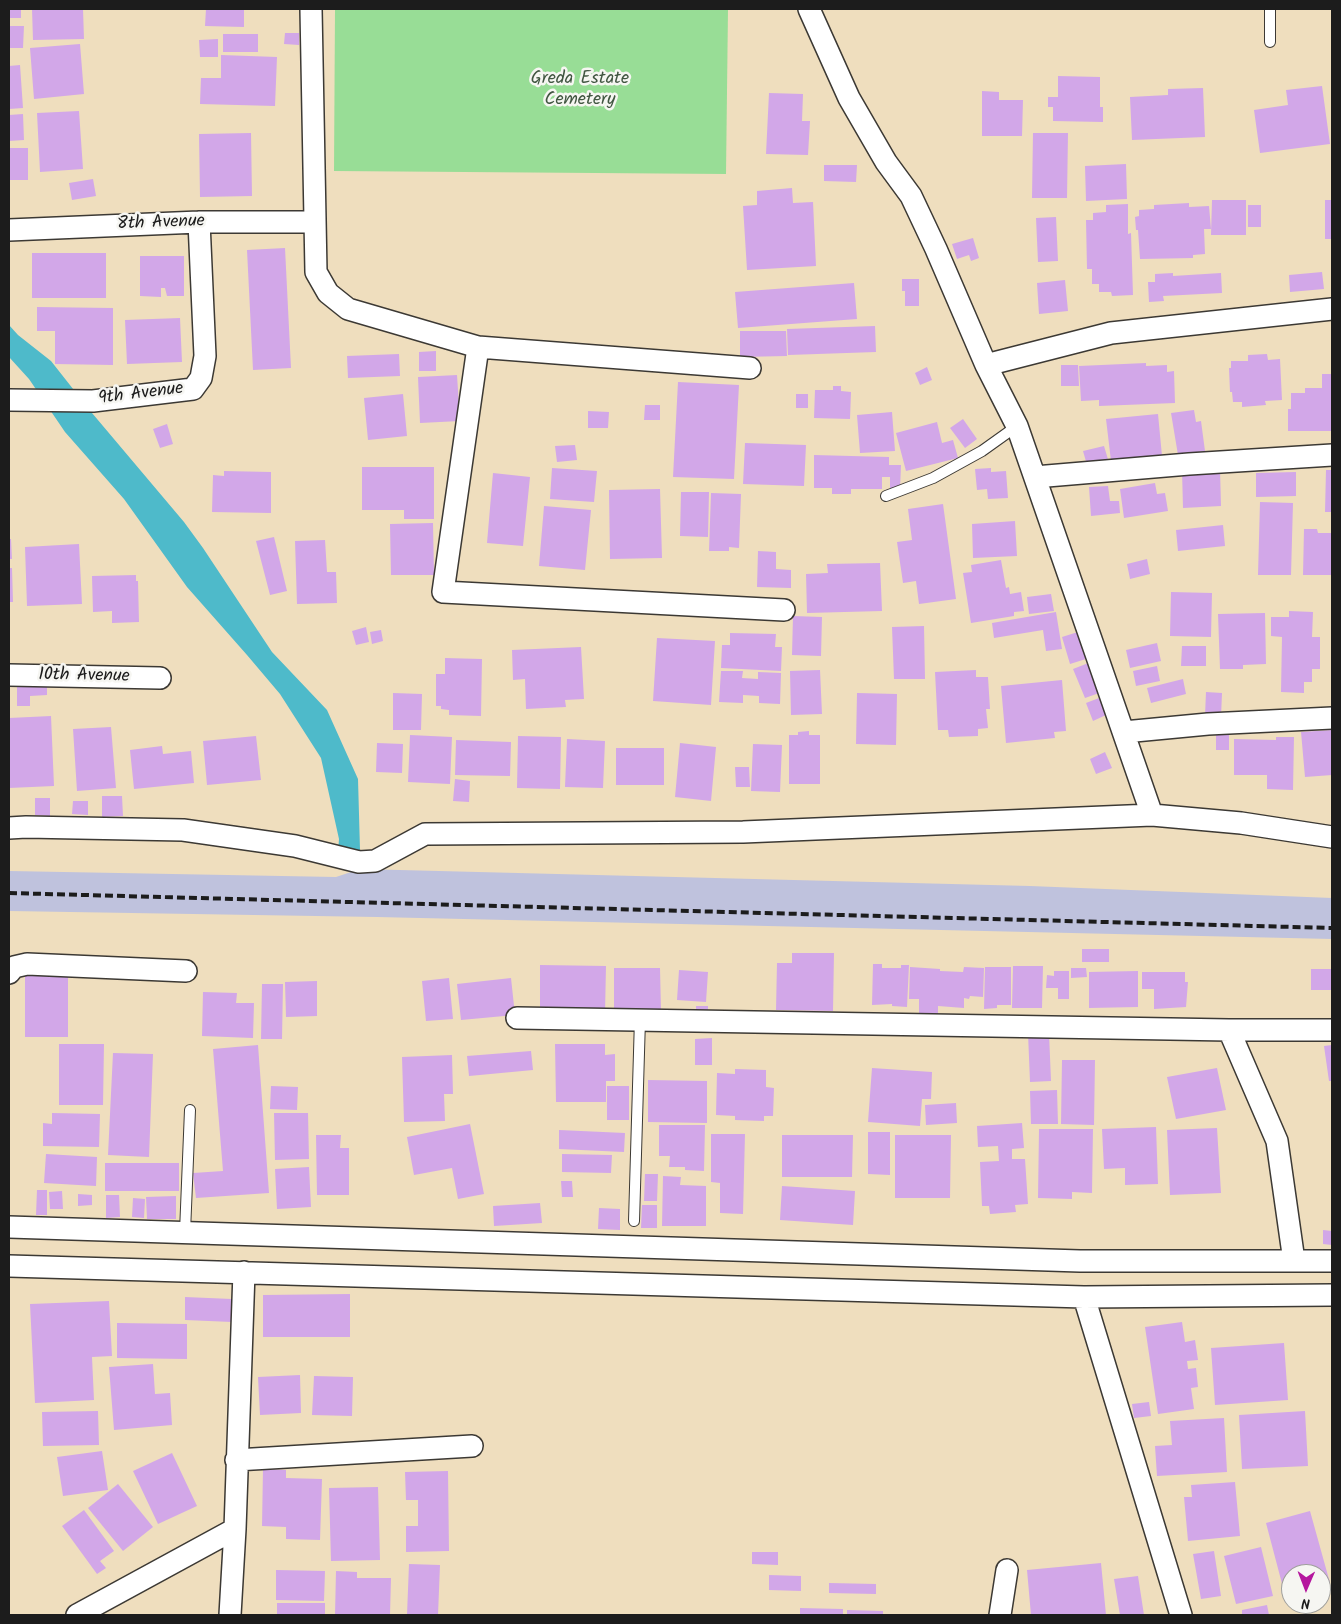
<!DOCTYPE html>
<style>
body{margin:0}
#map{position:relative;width:1341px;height:1624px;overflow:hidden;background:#efdebe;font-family:Kalam,sans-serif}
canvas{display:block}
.frame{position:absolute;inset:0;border:10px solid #1c1c1c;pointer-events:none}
.north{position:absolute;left:1281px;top:1564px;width:50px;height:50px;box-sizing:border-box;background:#f6f6f2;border:1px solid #9f9f9c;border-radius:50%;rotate:181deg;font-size:14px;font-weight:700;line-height:20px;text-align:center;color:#1c1c1c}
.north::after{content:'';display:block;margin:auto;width:18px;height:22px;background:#b5179e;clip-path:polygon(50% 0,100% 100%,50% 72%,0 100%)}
</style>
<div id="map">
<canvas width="1341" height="1624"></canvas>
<div class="frame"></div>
<div class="north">N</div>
</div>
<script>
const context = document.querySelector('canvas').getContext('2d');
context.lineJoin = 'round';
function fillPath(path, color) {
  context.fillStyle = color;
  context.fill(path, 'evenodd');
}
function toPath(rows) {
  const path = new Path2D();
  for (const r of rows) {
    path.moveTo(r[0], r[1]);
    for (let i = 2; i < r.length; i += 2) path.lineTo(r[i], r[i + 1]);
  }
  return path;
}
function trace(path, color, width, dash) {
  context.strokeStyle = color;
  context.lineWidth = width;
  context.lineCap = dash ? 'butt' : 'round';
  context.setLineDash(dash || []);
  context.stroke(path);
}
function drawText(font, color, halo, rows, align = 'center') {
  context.font = font + ' Kalam,sans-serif';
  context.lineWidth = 5;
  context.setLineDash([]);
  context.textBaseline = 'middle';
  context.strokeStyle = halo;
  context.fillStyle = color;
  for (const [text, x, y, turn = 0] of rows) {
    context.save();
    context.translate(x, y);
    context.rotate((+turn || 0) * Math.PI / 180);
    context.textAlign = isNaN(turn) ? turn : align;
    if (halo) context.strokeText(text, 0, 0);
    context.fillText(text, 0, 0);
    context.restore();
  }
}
fillPath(toPath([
 [360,869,1030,886,1332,898,1332,939,377,917,9,911,9,871,336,877]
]), '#bfc2dd');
fillPath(toPath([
 [335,9,728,9,726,174,334,171]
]), '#98dd96');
fillPath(toPath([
 [9,325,18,335,51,361,92,413,184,522,203,548,272,652,327,710,358,779,360,850,338,853,339,839,321,758,280,694,247,655,187,587,124,499,65,432,29,379,9,357]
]), '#4ebaca');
fillPath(toPath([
 [9,9,21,9,21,18,9,18],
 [32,9,83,9,84,39,33,40],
 [206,9,244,9,244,27,205,26],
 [9,26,24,26,23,48,9,48],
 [285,33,299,33,299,45,284,44],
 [223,34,258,34,258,52,223,52],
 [218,39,218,57,200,57,199,40],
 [80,44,84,94,34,99,30,48],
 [221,55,277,57,275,106,200,104,201,78,221,78],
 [20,65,23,108,9,109,9,66],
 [1058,76,1100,77,1100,107,1103,107,1103,122,1053,121,1053,107,1048,107,1048,97,1058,97],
 [1322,86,1330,144,1260,153,1254,110,1288,105,1286,90],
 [1203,88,1205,137,1132,140,1130,97,1168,95,1168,89],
 [982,91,999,92,999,100,1023,100,1022,136,982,136],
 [769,93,803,94,802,121,810,121,808,155,766,154],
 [79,111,83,169,40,172,37,113],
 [23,114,24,140,9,141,9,115],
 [251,133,252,196,200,197,199,134],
 [1033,133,1068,133,1067,198,1032,198],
 [9,148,28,148,28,180,9,180],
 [1126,164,1127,199,1086,201,1085,166],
 [824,165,857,165,856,182,824,181],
 [93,179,96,196,72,200,69,183],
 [792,188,793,203,813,202,816,266,747,270,743,206,757,205,757,191],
 [1212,200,1246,200,1246,235,1211,235],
 [1325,200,1332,200,1332,239,1325,239],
 [1189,203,1189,207,1209,206,1211,229,1204,229,1205,254,1193,255,1193,258,1140,259,1138,230,1136,230,1135,217,1139,216,1139,210,1154,209,1154,205],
 [1128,204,1128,234,1131,233,1133,295,1112,296,1111,292,1099,292,1099,284,1092,284,1092,269,1087,269,1086,220,1093,220,1093,213,1106,212,1106,205],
 [1248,205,1261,205,1261,227,1248,227],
 [1056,217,1058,261,1038,262,1036,218],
 [973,238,979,258,971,261,969,255,957,259,952,244],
 [285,248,291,368,253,370,247,250],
 [32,253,106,253,106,298,32,298],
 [140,256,184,256,184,296,167,296,165,288,161,288,161,297,140,296],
 [1322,272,1324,289,1290,292,1289,275],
 [1173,273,1173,276,1221,273,1222,293,1163,296,1164,301,1149,302,1148,282,1155,282,1155,274],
 [902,279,919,279,919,306,905,306,905,291,902,291],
 [1065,280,1068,311,1039,314,1037,283],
 [854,283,857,319,738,328,735,292],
 [37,307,113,308,113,365,55,364,55,331,37,331],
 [180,318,182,362,127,364,125,320],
 [875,326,876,352,788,355,787,329],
 [740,331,786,331,787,356,740,357],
 [436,351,436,371,419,371,419,352],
 [399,354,400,376,348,378,347,356],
 [1267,354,1268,360,1280,359,1282,400,1265,401,1266,405,1242,407,1242,402,1233,402,1232,392,1230,392,1229,368,1231,368,1231,361,1248,361,1248,355],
 [1146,363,1146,366,1167,365,1167,372,1174,371,1175,403,1099,406,1099,400,1081,401,1079,366],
 [1061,365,1078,365,1079,386,1061,386],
 [927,367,932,380,920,385,915,373],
 [1322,374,1332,374,1332,431,1288,431,1288,409,1291,409,1291,393,1305,393,1305,388,1322,388],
 [457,375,460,421,420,423,418,377],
 [678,382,739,385,734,479,673,477],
 [833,386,841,386,841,391,851,392,850,419,814,418,815,390,833,390],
 [403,394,407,436,368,440,364,398],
 [796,394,808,394,808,408,796,408],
 [645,405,660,405,660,420,644,420],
 [1194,410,1196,422,1201,421,1205,451,1178,455,1171,413],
 [588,411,609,412,608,428,588,428],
 [892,412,895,451,860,453,857,415],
 [1158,414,1162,456,1111,461,1106,419],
 [963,419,977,439,965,448,950,428],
 [937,422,942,443,953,440,958,458,906,471,896,433],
 [167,424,173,444,160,448,153,429],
 [745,443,806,445,804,486,743,484],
 [575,445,577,460,557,462,555,446],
 [1104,446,1110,466,1089,472,1083,451],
 [814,455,889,457,889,465,901,465,900,490,890,490,890,477,882,477,882,489,851,489,851,494,832,494,832,488,814,488],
 [362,467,434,467,434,519,404,519,404,510,362,510],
 [552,468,597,471,594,502,550,499],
 [991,468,991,472,1006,471,1008,498,988,499,987,489,977,490,975,469],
 [1220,469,1221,506,1183,508,1182,470],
 [1326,470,1332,470,1332,512,1325,512],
 [224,471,271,472,271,513,212,512,213,475,224,476],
 [1296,472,1296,496,1256,497,1256,473],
 [493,473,530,477,523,546,487,543],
 [1155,483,1157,494,1165,493,1168,511,1124,518,1120,489],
 [1108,486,1110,501,1119,501,1120,513,1091,516,1089,487],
 [660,489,662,558,610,559,609,490],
 [681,492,709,492,708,537,680,536],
 [711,493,741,494,739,548,729,547,729,551,709,551],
 [1260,502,1293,503,1291,575,1258,575],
 [943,504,956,599,919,604,916,581,903,583,897,542,912,540,908,509],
 [544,506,591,510,585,570,539,566],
 [1015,521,1017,556,973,558,972,524],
 [433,523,434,575,391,575,390,524],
 [1223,525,1225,546,1178,551,1176,530],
 [1304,529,1317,529,1318,533,1332,533,1332,575,1303,575],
 [274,537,287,591,270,595,256,541],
 [9,539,11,539,12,559,9,559],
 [325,540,327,572,336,572,337,603,297,604,295,541],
 [79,544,82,604,27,606,25,547],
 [758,551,776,552,776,569,791,570,791,588,757,587],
 [1147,559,1150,574,1130,579,1127,564],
 [1001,560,1006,588,1009,587,1010,594,1021,592,1024,611,1014,612,1014,616,971,623,963,573,972,572,971,565],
 [880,563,882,611,807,613,806,574,828,573,827,564],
 [9,568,12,568,13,602,9,602],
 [136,575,136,581,138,581,139,622,112,623,112,611,93,612,92,576],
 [1171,592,1212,593,1211,637,1170,636],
 [1051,594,1054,611,1029,614,1027,597],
 [1289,611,1313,612,1312,637,1320,637,1320,669,1312,669,1312,682,1304,682,1304,693,1281,692,1282,637,1271,636,1271,617,1289,617],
 [1056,612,1062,649,1046,651,1043,630,994,638,992,623],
 [1265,613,1266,664,1243,665,1243,669,1220,669,1218,614],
 [793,616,822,617,821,656,792,655],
 [924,626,925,679,894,679,892,627],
 [366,627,369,642,356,645,352,631],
 [381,630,383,641,372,644,370,632],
 [1081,631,1089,658,1070,664,1062,637],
 [730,633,776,634,775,647,782,647,781,671,721,668,722,645,730,645],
 [657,638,715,641,711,705,653,701],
 [1157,643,1161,661,1130,668,1126,650],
 [1182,646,1206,646,1206,666,1181,666],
 [581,647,584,699,565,700,566,707,526,709,525,679,513,680,512,650],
 [445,658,482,659,481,716,449,715,449,710,441,709,441,706,436,706,436,674,445,674],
 [1091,662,1102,692,1085,698,1073,669],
 [1157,666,1160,681,1136,686,1133,671],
 [820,670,822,714,791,715,790,671],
 [976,670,976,677,988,677,990,709,986,709,988,728,978,729,978,736,949,737,948,730,938,730,935,672],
 [721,671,743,671,742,678,758,679,758,672,781,673,780,704,759,703,759,696,743,695,743,703,719,702],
 [1183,679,1186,694,1151,703,1147,688],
 [1062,680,1066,731,1054,732,1055,738,1006,743,1001,686],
 [17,682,47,682,47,695,30,696,30,706,17,706],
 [1206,692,1222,693,1221,717,1205,716],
 [393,693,422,694,421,730,393,730],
 [857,693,897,694,896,745,856,744],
 [1099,698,1106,715,1093,721,1086,703],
 [51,716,54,786,9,788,9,718],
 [111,727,116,788,77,791,73,729],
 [1332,730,1332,775,1305,777,1301,732],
 [809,731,809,735,820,735,820,784,789,784,789,735,798,735,798,732],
 [1216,732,1229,732,1229,750,1216,750],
 [410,735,452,737,450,784,408,782],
 [256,736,261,780,207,785,203,741],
 [518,736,561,737,560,789,517,788],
 [1276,737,1294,737,1293,790,1267,789,1267,775,1234,775,1234,739,1276,740],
 [567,739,605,741,603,788,565,787],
 [456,740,511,742,510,776,455,775],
 [377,743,403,744,402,773,376,772],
 [680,743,716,747,711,801,675,797],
 [753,744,782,745,780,792,751,791],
 [162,746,163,754,191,751,194,783,134,789,130,750],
 [616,748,664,748,664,785,616,785],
 [1105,752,1112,768,1096,774,1090,759],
 [735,767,749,767,750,787,736,787],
 [455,779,470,781,469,802,453,801],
 [102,796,122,796,123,816,102,817],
 [35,798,50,798,50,816,35,815],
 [73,801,88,801,88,815,72,814],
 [1082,949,1109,949,1109,962,1082,962],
 [792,953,834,953,833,1011,776,1010,777,963,792,963],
 [873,964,882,964,882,968,901,968,901,965,909,965,907,1007,892,1006,892,1004,872,1005],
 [540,965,606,966,605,1013,540,1012],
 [1013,966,1043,966,1042,1008,1012,1008],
 [910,967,940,969,940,977,940,971,963,972,964,967,984,968,983,997,970,996,969,999,964,998,964,1008,938,1006,938,1017,919,1016,919,999,909,999],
 [985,967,1011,967,1011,1005,997,1005,997,1008,984,1009],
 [614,968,660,968,661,1011,614,1012],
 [1071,968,1086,968,1087,977,1071,978],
 [1311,969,1332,969,1332,990,1311,990],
 [25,970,68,970,68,1037,25,1037],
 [679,970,708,972,706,1002,677,1000],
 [1054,971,1069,971,1069,999,1058,999,1058,988,1046,988,1047,975,1054,976],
 [1138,971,1138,1007,1089,1008,1089,972],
 [1142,972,1185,972,1185,982,1188,982,1186,1007,1154,1009,1154,989,1142,989],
 [449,978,453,1019,426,1021,422,981],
 [511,978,515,1015,461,1020,457,984],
 [317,981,317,1016,286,1017,285,982],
 [262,984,283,984,282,1039,261,1039],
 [203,992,237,993,236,1003,254,1003,253,1038,202,1036],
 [696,1006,708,1006,708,1018,696,1018],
 [1028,1033,1049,1033,1051,1081,1030,1082],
 [712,1038,712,1065,695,1065,695,1039],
 [59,1044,104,1044,103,1105,59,1105],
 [555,1044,605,1044,605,1055,615,1054,615,1081,606,1081,606,1102,556,1102],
 [258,1045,269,1193,196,1198,193,1173,223,1171,213,1049],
 [1332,1045,1332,1081,1329,1081,1324,1046],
 [531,1051,533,1070,469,1076,467,1056],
 [113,1053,153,1054,149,1157,108,1155],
 [452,1055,453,1094,444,1094,445,1121,404,1122,402,1057],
 [1062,1060,1095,1060,1094,1125,1061,1124],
 [872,1068,932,1072,931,1099,922,1099,920,1126,868,1122],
 [1217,1068,1226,1110,1176,1119,1167,1077],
 [735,1069,766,1070,766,1087,774,1088,773,1116,764,1116,764,1121,735,1120,735,1116,716,1115,717,1073,735,1074],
 [648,1080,707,1081,707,1123,648,1122],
 [271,1086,298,1087,297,1110,270,1109],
 [607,1086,629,1086,629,1120,607,1120],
 [1057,1090,1058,1124,1031,1124,1030,1091],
 [956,1103,957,1123,926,1125,925,1105],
 [52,1113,100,1114,99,1147,43,1146,43,1123,52,1124],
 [274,1113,308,1113,309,1159,275,1160],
 [1022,1123,1024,1148,1012,1149,1012,1159,1025,1159,1028,1204,1015,1205,1016,1212,990,1214,989,1206,982,1206,980,1162,999,1161,998,1146,978,1147,977,1126],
 [470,1124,484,1194,458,1199,452,1168,414,1175,407,1137],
 [659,1125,705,1125,704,1171,685,1170,685,1167,669,1167,670,1156,659,1156],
 [1156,1127,1158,1184,1125,1185,1125,1168,1104,1169,1102,1129],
 [1217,1128,1221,1193,1170,1195,1167,1130],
 [1039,1129,1093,1129,1092,1193,1072,1192,1072,1199,1038,1198],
 [559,1130,625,1133,624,1152,559,1149],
 [868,1132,890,1132,890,1175,868,1174],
 [711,1134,745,1134,743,1214,720,1213,720,1183,711,1182],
 [316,1135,341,1135,340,1148,349,1148,349,1195,317,1195],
 [782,1135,853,1135,852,1177,782,1177],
 [895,1135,951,1135,950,1198,895,1198],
 [46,1154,97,1157,96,1186,44,1183],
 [562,1154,612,1155,611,1173,562,1172],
 [105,1163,179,1163,179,1191,105,1191],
 [309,1167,311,1207,277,1209,275,1169],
 [645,1174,658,1174,657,1201,644,1201],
 [663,1176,681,1177,680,1185,706,1186,706,1226,662,1226],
 [561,1181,572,1181,573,1197,562,1197],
 [782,1186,855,1191,853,1225,780,1220],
 [37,1190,47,1190,47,1215,36,1215],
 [62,1191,63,1209,50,1209,49,1192],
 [78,1194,92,1195,92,1205,78,1206],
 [106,1195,119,1195,120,1217,106,1218],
 [176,1196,176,1219,147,1219,146,1197],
 [133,1198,145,1199,144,1218,132,1217],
 [540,1203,542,1223,494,1226,493,1206],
 [642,1205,657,1205,657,1228,641,1228],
 [599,1208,620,1209,620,1230,598,1229],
 [1323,1230,1332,1231,1332,1245,1323,1244],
 [350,1294,350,1337,263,1337,263,1295],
 [185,1297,232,1299,232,1322,185,1320],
 [109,1301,112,1356,92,1357,94,1400,35,1403,30,1304],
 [1182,1322,1185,1342,1195,1340,1198,1360,1187,1361,1188,1369,1196,1368,1198,1387,1191,1388,1194,1409,1158,1414,1145,1327],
 [117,1323,187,1324,187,1359,117,1358],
 [1284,1343,1288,1400,1215,1405,1211,1348],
 [153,1364,155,1394,170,1393,172,1425,114,1430,109,1367],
 [300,1375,301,1413,260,1415,258,1377],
 [314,1376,353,1377,352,1416,312,1415],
 [1149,1402,1151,1416,1134,1418,1132,1404],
 [98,1411,99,1445,43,1446,42,1412],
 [1305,1411,1308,1466,1242,1469,1239,1415],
 [1224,1418,1227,1472,1157,1476,1155,1446,1172,1445,1170,1421],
 [102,1451,108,1490,63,1496,57,1457],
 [172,1453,197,1506,158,1524,133,1471],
 [263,1469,286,1470,286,1478,322,1479,320,1540,286,1539,286,1527,262,1526],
 [448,1471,449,1551,406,1552,406,1526,418,1526,418,1500,406,1500,405,1472],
 [1235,1482,1240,1536,1188,1541,1184,1497,1192,1497,1191,1485],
 [118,1484,153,1527,123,1551,88,1508],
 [378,1487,380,1560,331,1561,329,1488],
 [84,1510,114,1551,100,1561,106,1568,97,1574,62,1526],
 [1310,1511,1330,1583,1321,1585,1321,1574,1291,1574,1291,1593,1285,1595,1266,1523],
 [1261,1547,1273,1596,1236,1604,1224,1556],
 [1214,1551,1221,1596,1201,1599,1193,1554],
 [752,1552,778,1552,778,1565,752,1564],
 [1101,1563,1106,1615,1031,1615,1027,1570],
 [409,1564,440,1565,438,1615,407,1615],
 [276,1570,325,1571,324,1601,276,1600],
 [336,1571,357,1572,357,1578,391,1578,390,1615,335,1615],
 [769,1575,801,1576,801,1591,769,1590],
 [1138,1576,1144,1615,1120,1615,1114,1579],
 [829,1583,876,1584,876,1594,829,1593],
 [277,1603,325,1603,325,1615,277,1615],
 [1267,1605,1269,1615,1242,1615,1242,1610],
 [800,1608,843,1609,843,1615,800,1615],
 [847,1610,883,1611,883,1615,847,1615]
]), '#d2a7e8');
const lane = toPath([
 [1270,42,1270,9],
 [886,496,933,478,982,451,1017,426],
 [634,1221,640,1019],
 [185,1232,190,1110]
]);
const street = toPath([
 [311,9,316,272,328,293,348,309,478,347,750,368],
 [809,9,849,98,886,162,911,196,936,249,986,365,1017,426,1152,815],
 [9,230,199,222,314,222],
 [478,347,443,592,784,610],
 [986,365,1111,333,1332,309],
 [9,400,93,401,193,389,201,378,205,356,199,222],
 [1035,477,1189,464,1332,455],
 [9,675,160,678],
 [1124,732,1208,724,1332,718],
 [9,828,26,827,183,830,295,846,359,862,375,861,425,834,743,832,1152,815,1241,823,1332,837],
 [9,973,14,967,27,964,186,971],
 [517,1018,1229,1030,1332,1030],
 [1229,1030,1277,1141,1294,1261],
 [9,1227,1080,1261,1332,1261],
 [9,1266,1084,1297,1332,1295],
 [1084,1297,1181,1615],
 [236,1460,472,1446],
 [77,1615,235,1529],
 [230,1615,235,1529,244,1272],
 [1000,1615,1007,1570]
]);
trace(lane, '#3c3934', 12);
trace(street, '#3c3934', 24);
trace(lane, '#fff', 10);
trace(street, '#fff', 21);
trace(toPath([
 [9,893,1332,928]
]), '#1c1c1c', 4, [8, 4]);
drawText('18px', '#415641', '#f6f6f2', [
 ["Greda Estate",580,80],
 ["Cemetery",580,101]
]);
drawText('18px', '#1c1c1c', '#f6f6f2', [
 ["8th Avenue",161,224,-2],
 ["9th Avenue",141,395,-7],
 ["10th Avenue",84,677,1]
]);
</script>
